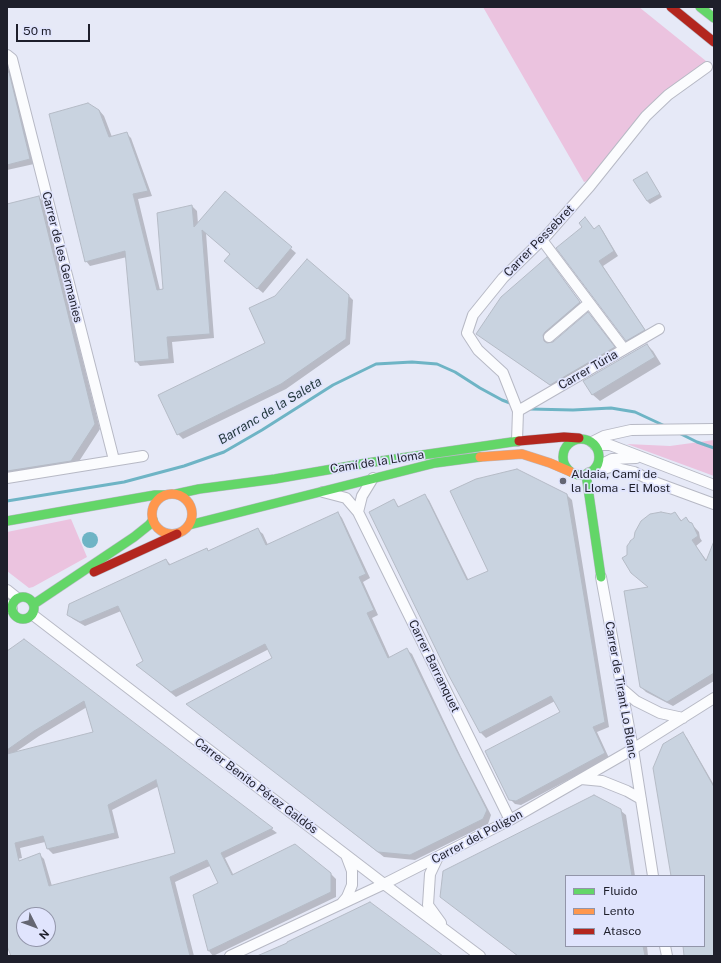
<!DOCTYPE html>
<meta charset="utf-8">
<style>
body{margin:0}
#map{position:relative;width:721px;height:963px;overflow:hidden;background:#e6e9f7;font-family:"Public Sans",sans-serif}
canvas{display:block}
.frame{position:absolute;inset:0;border:8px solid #1e1f2b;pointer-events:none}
.legend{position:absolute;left:565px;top:875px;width:140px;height:72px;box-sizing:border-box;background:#e0e4fd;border:1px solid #9295a9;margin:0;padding:5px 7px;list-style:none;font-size:12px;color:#1e1f2b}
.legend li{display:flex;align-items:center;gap:8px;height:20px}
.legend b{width:20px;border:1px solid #9295a9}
.north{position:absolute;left:16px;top:907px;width:40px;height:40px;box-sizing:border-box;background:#e0e4fd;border:1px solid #9295a9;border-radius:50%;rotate:132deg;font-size:11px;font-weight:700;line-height:16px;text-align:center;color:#1e1f2b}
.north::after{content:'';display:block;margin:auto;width:14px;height:18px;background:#646672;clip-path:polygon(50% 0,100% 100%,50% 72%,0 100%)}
.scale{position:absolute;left:16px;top:24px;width:74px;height:18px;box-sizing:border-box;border:2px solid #1e1f2b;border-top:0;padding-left:5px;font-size:12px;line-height:14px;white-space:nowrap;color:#1e1f2b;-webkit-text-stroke:3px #e0e4fd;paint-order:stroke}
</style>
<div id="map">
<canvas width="721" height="963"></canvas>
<div class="frame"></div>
<ul class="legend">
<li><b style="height:5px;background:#63d668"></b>Fluido</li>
<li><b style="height:5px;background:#ff974d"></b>Lento</li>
<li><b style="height:5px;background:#b3261e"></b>Atasco</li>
</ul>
<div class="north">N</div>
<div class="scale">50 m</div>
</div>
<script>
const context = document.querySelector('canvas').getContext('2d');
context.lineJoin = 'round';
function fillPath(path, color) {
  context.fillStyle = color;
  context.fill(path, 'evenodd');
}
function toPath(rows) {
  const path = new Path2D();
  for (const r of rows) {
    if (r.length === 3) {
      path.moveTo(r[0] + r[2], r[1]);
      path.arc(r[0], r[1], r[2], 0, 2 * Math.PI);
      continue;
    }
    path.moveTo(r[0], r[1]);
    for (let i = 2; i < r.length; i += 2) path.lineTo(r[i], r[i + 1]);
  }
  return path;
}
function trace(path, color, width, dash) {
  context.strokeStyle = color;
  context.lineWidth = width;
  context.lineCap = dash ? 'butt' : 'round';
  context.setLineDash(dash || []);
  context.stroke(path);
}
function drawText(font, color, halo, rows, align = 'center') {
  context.font = font + ' "Public Sans",sans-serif';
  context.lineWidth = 3.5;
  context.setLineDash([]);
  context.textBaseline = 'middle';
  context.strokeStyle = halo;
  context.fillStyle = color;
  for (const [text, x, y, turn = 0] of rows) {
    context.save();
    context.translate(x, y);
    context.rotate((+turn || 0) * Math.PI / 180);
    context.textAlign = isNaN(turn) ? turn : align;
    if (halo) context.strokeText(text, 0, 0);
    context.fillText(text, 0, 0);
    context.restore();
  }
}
fillPath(toPath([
 [483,7,639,7,706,61,664,94,592,180,584,182],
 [714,440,714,476,627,444,670,446],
 [71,519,87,557,33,587,29,588,7,571,7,532]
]), '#ebc3df');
fillPath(toPath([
 [90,540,8]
]), '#6eb4c5');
fillPath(toPath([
 [7,67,12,72,34,164,7,170],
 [99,110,104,116,112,137,126,133,131,138,152,196,138,199,160,290,164,289,192,206,197,211,198,224,225,192,296,253,263,293,230,265,231,254,206,233,214,338,172,342,174,363,140,366,136,361,127,257,90,266,86,261],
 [647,173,662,197,650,204,647,201],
 [39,197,43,202,100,429,76,466,7,477,7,205],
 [585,219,595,230,599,226,603,231,618,256,603,266,648,334,631,344,627,340,583,227],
 [550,262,583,306,546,339,547,344,553,343,592,317,617,351,554,388,477,334],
 [348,295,353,300,350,344,286,389,183,439,178,434],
 [647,345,653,351,661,364,600,401,593,395,585,381],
 [424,495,429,500,469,581,489,572,567,495,572,500,609,727,597,732,609,758,521,805,515,804,510,799,562,712,555,701,486,738,481,733,449,674,393,500,400,508],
 [338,513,342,518,370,578,363,582,378,615,372,618,390,658,407,650,412,654,461,757,491,815,488,824,415,860,384,857,188,704,273,659,269,649,176,697,142,669,145,661,121,611,85,626,73,619,68,614,166,560,171,565,206,549,209,552,258,530,263,534,268,545],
 [674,513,682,521,686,518,699,532,700,538,702,541,696,546,707,561,714,543,714,681,673,706,646,692,641,687,649,588,628,555],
 [24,640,277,833,225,858,234,876,331,874,336,879,336,897,213,956,209,951,219,883,210,866,175,882,194,956,12,956,7,943,7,867,39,854,44,859,52,886,177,854,159,786,112,810,119,838,53,854,48,849,45,842,20,848,22,858,7,861,7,652],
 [87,707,95,733,14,753,39,736],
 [24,915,48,915,48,939,24,939],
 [682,733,687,738,714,785,714,956,685,956,684,946,704,946,704,876,672,876],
 [620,810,626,815,635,876,566,876,566,946,647,946,648,956,518,956,441,897]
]), '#0003');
trace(toPath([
 [530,409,573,410,611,408,635,412,665,426],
 [679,433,697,442,714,448],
 [7,501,124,482,184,466,224,452,262,430,333,385,376,364,412,362,437,364,455,372,480,388,502,400,510,403]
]), '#6eb4c5', 3);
const building = toPath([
 [9,72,30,159,7,165,7,73,9,72],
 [88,103,99,110,109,137,127,132,148,191,133,194,157,290,163,289,157,213,192,205,194,227,225,191,292,247,257,289,224,261,230,254,202,230,210,334,167,337,169,359,135,362,125,251,85,262,49,114,88,103],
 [647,172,660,194,647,201,633,180,647,172],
 [39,196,95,424,71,461,7,471,7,204,39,196],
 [585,217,594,229,599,225,614,251,599,261,645,330,626,341,556,248,582,227,579,223,585,217],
 [547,257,580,302,545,332,543,335,544,341,547,343,553,342,588,312,615,347,550,385,476,334,501,297,547,257],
 [307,259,349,295,346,339,281,384,177,435,158,395,265,343,249,308,275,296,307,259],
 [647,344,655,357,592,395,583,381,647,344],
 [517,469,567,494,605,722,593,727,605,753,516,801,509,800,485,751,560,712,551,696,480,733,448,674,369,512,394,499,398,507,425,494,467,580,488,571,450,491,476,479,517,469],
 [338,512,366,574,359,577,374,610,367,613,388,658,407,648,457,751,487,810,483,819,410,855,378,852,186,704,272,658,265,644,171,692,136,665,143,661,118,606,80,622,67,615,69,604,166,559,169,565,207,548,208,551,258,528,266,545,338,512],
 [661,512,671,514,675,512,681,521,686,517,689,522,692,523,698,536,692,540,706,561,714,541,714,673,667,702,640,687,624,591,648,587,631,573,622,558,627,555,627,546,630,542,630,541,634,538,635,532,641,521,650,514,661,512],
 [24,639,273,828,221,853,232,875,295,844,331,873,331,892,208,951,193,895,218,883,207,860,170,877,190,956,11,956,7,946,7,754,93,732,84,701,34,731,7,750,7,651,24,639],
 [156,780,175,853,49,886,40,853,19,861,15,843,43,836,47,849,115,833,108,805,156,780],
 [24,915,48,915,48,939,24,939,24,915],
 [683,732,714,787,714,956,684,956,683,946,704,946,704,876,671,876,653,768,663,744,683,732],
 [594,795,621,809,632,876,566,876,566,946,643,946,645,956,518,956,440,897,443,871,594,795],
 [370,902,443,956,257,956,287,943,287,942,370,902]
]);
fillPath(building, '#c9d3e0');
trace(building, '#b5bbc6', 1);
const street = toPath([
 [7,55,12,59,114,460],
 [542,240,624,349],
 [549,337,589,303],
 [518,411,659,329],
 [517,441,518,411,503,373,478,350,467,333,473,315,503,278,547,235,590,186,646,116,668,95,707,67],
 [592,442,604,436,631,430,714,429],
 [595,445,610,445,714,485],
 [600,465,612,459,636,458],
 [589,473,611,467,634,472,657,483,714,504],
 [7,478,143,456],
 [323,492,346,498,358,512,510,820],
 [358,512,362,496,373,478],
 [601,577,633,749,653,876],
 [7,590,17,598],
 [7,605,12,609],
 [33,615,384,884,480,956],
 [621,688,636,701,660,713,683,718],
 [581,779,602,781,627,791,641,799],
 [438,857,430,874,428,905,441,923],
 [342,903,347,897,352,885,352,871,346,855],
 [665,946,667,956],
 [230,956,384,884,510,820,633,749,714,698]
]);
const fast = toPath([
 [700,7,714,18],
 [581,457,18],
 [586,474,601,577],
 [176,494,199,489,275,479,367,463,519,441],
 [7,521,155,495,164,495],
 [189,525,435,463,480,457],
 [23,608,11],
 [34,604,134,537,149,525,153,520]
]);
const slow = toPath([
 [480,457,522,454,550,463,571,472],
 [172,514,20]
]);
const jam = toPath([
 [671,7,714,42],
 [519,441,564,437,579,438],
 [94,572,177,534]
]);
trace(street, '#b7b9c5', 12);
trace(fast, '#b7b9c5', 10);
trace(slow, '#b7b9c5', 10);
trace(jam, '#b7b9c5', 10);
trace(street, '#fbfcfe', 10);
trace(fast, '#63d668', 9);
trace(slow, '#ff974d', 9);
trace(jam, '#b3261e', 9);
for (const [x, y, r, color] of [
 [563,481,4,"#646672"]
]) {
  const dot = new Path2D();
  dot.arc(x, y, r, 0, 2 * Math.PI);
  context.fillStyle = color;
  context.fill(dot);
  trace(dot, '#e0e4fd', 1.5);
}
drawText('12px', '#1e1f2b', '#e0e4fd', [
 ["Carrer Pessebret",539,241,-46],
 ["Carrer de les Germanies",62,257,76],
 ["Carrer Túria",588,370,-30],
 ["Camí de la Lloma",377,462,-9],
 ["Carrer Barranquet",434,666,64],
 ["Carrer de Tirant Lo Blanc",621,690,80],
 ["Carrer Benito Pérez Galdós",256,786,37],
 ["Carrer del Poligon",477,837,-28]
]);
drawText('12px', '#1e1f2b', '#e0e4fd', [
 ["Aldaia, Camí de",571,474],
 ["la Lloma - El Most",571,488]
], 'left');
drawText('italic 13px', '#1e3439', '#e0e4fd', [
 ["Barranc de la Saleta",270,411,-31]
]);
</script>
